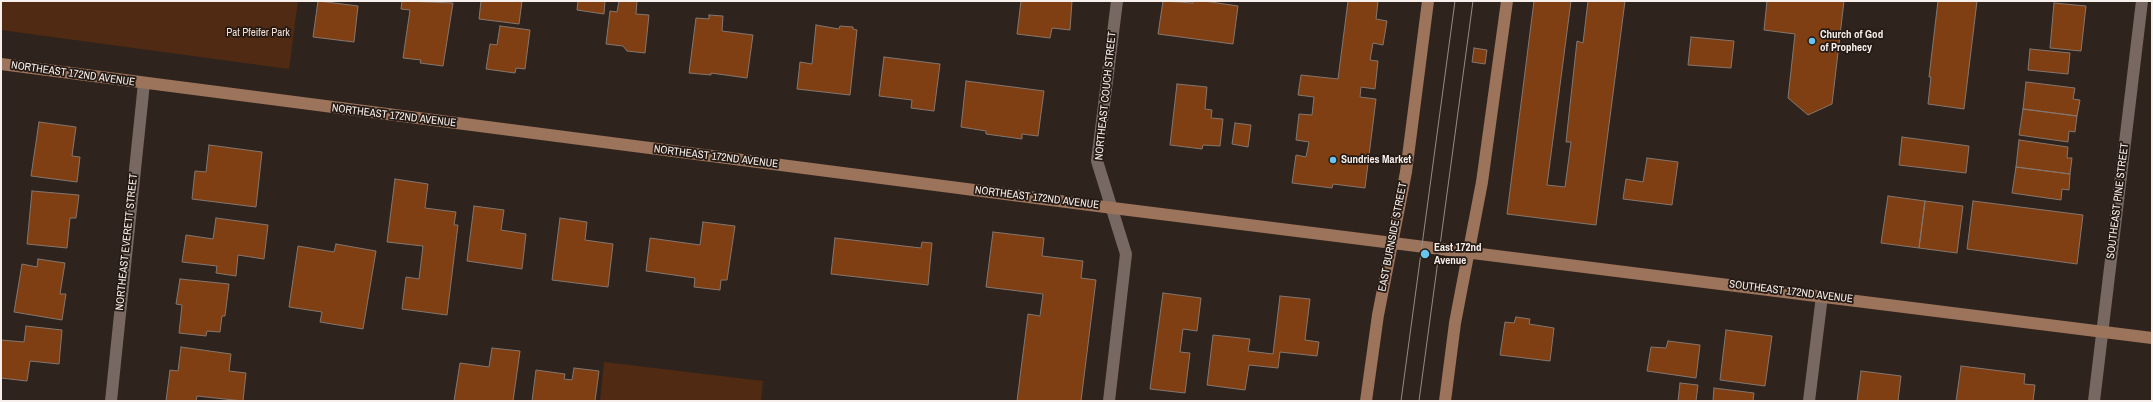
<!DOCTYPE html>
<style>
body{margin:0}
#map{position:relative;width:2153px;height:402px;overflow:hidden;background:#2f241d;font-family:"Archivo Narrow",sans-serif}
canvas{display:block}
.frame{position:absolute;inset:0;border:2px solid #f7efeb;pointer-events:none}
</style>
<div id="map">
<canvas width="2153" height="402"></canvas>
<div class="frame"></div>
</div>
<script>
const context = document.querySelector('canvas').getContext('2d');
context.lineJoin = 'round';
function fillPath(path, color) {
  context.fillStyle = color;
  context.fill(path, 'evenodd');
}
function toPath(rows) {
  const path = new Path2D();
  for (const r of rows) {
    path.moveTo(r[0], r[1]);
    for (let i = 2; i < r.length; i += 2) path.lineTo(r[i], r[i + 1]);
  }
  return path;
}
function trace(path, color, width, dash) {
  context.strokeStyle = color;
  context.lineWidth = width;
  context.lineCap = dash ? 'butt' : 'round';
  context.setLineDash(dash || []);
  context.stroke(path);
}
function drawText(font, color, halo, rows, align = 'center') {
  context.font = font + ' "Archivo Narrow",sans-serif';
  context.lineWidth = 3.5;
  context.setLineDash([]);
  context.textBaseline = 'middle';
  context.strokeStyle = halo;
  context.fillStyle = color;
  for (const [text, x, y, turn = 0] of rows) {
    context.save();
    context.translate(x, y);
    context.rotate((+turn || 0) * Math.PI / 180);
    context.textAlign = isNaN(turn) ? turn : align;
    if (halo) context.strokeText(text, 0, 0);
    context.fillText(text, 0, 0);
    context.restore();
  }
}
fillPath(toPath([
 [1,1,298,1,289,69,1,30],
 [604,362,763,381,761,401,600,401]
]), '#502a12');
const building = toPath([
 [318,1,358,6,354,42,313,37,318,1],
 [402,1,453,3,443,66,420,63,421,60,403,58,410,10,401,9,402,1],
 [481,1,522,1,519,24,479,19,481,1],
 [578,1,605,1,604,14,577,10,578,1],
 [619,1,637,1,636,14,649,15,645,53,627,51,623,46,606,44,610,11,617,12,619,1],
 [1021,1,1072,1,1070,30,1052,28,1050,38,1017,34,1021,1],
 [1163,1,1193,3,1193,1,1204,1,1238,6,1233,44,1158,34,1163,1],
 [1348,1,1378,1,1376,19,1387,21,1383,45,1373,43,1370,60,1378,61,1375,89,1361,87,1360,97,1376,99,1365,188,1333,184,1332,188,1292,183,1296,155,1306,157,1309,142,1296,140,1299,114,1312,115,1314,97,1298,95,1301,75,1338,79,1348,1],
 [1534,1,1571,1,1547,185,1565,187,1571,142,1566,142,1577,41,1583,43,1588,1,1625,1,1596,225,1507,214,1534,1],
 [1767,1,1844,1,1832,104,1808,115,1788,98,1795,34,1764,30,1767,1],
 [1938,1,1977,1,1964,109,1928,104,1931,77,1929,77,1938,1],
 [2054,3,2086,6,2081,51,2050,48,2054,3],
 [709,15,723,16,722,31,753,35,747,78,711,73,711,75,689,73,696,18,709,19,709,15],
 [816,25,839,29,840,26,853,27,853,29,857,30,850,95,797,89,800,62,812,64,816,25],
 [500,26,530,30,525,69,516,68,515,73,486,69,490,44,497,45,500,26],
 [1691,37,1734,41,1731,68,1688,65,1691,37],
 [1474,48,1487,50,1485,64,1472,62,1474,48],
 [2030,49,2070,53,2068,74,2028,70,2030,49],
 [884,57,940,64,934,111,911,108,912,100,879,96,884,57],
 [966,81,1044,91,1038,136,1022,134,1022,139,986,134,986,131,961,127,966,81],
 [2026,82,2075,88,2073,99,2080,100,2077,116,2023,109,2026,82],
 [1177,84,1207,87,1205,109,1212,110,1211,118,1223,119,1220,146,1203,145,1202,149,1170,145,1177,84],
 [2023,109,2077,116,2075,132,2069,131,2068,142,2019,135,2023,109],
 [39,122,76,127,72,156,80,157,77,182,31,176,39,122],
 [1235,123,1251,125,1248,147,1232,144,1235,123],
 [1902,137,1969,146,1966,173,1899,165,1902,137],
 [2019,140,2068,147,2067,158,2072,158,2070,174,2016,167,2019,140],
 [209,145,262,152,256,207,192,199,195,171,206,172,209,145],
 [1647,158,1678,162,1672,205,1623,199,1626,179,1643,182,1647,158],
 [2016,167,2070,174,2069,190,2062,189,2061,200,2012,193,2016,167],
 [395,179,428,184,425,208,456,212,454,225,458,225,447,315,402,309,406,277,419,279,423,246,387,242,395,179],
 [32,191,79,195,76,218,70,218,67,248,27,244,32,191],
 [1888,196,1925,201,1919,248,1881,243,1888,196],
 [1925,201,1963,206,1957,253,1919,248,1925,201],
 [1973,201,2083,215,2077,264,1967,249,1973,201],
 [474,206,504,210,501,230,526,234,522,269,467,261,474,206],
 [216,218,268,225,264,259,238,255,236,276,216,273,217,266,182,262,186,235,213,239,216,218],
 [560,218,587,222,585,240,613,244,608,287,552,280,560,218],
 [703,222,735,226,727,280,721,280,720,290,694,287,695,278,646,271,650,238,700,245,703,222],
 [993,232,1044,238,1042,256,1083,261,1081,278,1096,280,1081,401,1017,401,1028,314,1040,316,1043,294,986,287,993,232],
 [835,238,921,248,922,242,932,243,928,285,831,274,835,238],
 [336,244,376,251,363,329,320,322,322,312,289,307,298,246,334,252,336,244],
 [38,259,65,263,60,294,66,294,62,320,14,312,22,264,37,267,38,259],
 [180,279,229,284,225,316,222,316,220,332,207,331,206,336,179,333,182,305,176,304,180,279],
 [1163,293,1201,298,1197,331,1183,329,1180,352,1190,353,1185,393,1150,389,1163,293],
 [1280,296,1310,299,1305,340,1319,342,1317,356,1280,352,1278,368,1249,365,1245,390,1207,385,1213,335,1250,339,1248,351,1273,354,1280,296],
 [1516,317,1530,319,1529,324,1554,328,1550,361,1500,355,1505,322,1514,323,1516,317],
 [26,326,62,330,59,364,30,361,27,381,1,378,1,340,24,342,26,326],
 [1726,330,1772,336,1765,386,1720,380,1726,330],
 [1668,341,1700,345,1696,378,1647,371,1651,347,1666,348,1668,341],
 [181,347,231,354,229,371,246,373,243,401,197,396,196,401,166,401,170,370,178,371,181,347],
 [492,348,520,351,513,401,454,401,460,363,489,367,492,348],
 [1961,366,2025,374,2024,384,2035,385,2033,401,1956,401,1961,366],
 [574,368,599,371,595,401,532,401,536,370,565,374,564,379,572,380,574,368],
 [1861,371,1901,376,1898,401,1857,401,1861,371],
 [1680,383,1698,385,1696,401,1678,401,1680,383],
 [1714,388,1754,393,1753,401,1713,401,1714,388]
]);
fillPath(building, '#803f13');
trace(building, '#84766e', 1);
trace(toPath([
 [111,401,144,83],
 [1109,401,1126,254,1097,161,1117,1],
 [1809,401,1822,296],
 [2094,401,2142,1]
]), '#776962', 12);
trace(toPath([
 [1,64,1113,208,2152,338],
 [1366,401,1378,315,1406,172,1428,1],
 [1445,401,1455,323,1482,182,1507,1]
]), '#9c735b', 12);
trace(toPath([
 [1401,401,1455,1],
 [1419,401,1473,1]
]), '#958b86', 1);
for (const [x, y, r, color] of [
 [1812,41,4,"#67c4ef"],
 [1333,160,4,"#67c4ef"],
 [1425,254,5,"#67c4ef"]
]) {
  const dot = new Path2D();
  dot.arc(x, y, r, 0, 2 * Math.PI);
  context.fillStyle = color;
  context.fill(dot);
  trace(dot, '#251a14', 1.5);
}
drawText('11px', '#f4dfd4', '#251a14', [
 ["Pat Pfeifer Park",258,33]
]);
drawText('bold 11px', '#f7efeb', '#251a14', [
 ["Church of God",1820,35],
 ["of Prophecy",1820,48],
 ["Sundries Market",1341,160],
 ["East 172nd",1434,248],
 ["Avenue",1434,261]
], 'left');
drawText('11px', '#f7efeb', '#251a14', [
 ["NORTHEAST 172ND AVENUE",73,74,8],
 ["NORTHEAST COUCH STREET",1106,96,-84],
 ["NORTHEAST 172ND AVENUE",394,116,7],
 ["NORTHEAST 172ND AVENUE",716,157,7],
 ["NORTHEAST 172ND AVENUE",1037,198,7],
 ["SOUTHEAST PINE STREET",2118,201,-83],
 ["EAST BURNSIDE STREET",1393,237,-79],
 ["NORTHEAST EVERETT STREET",127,242,-84],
 ["SOUTHEAST 172ND AVENUE",1791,292,7]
]);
</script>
